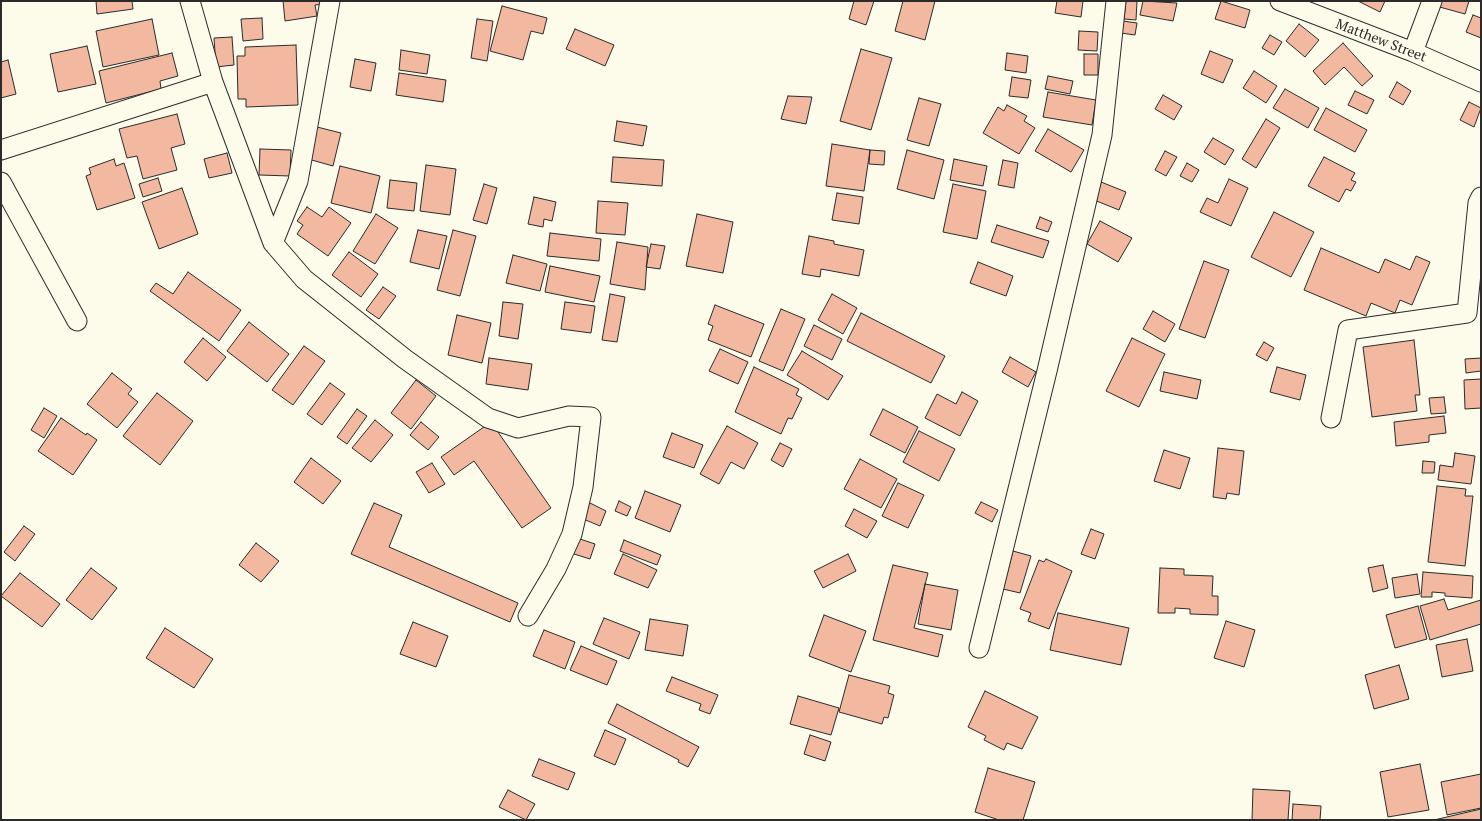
<!DOCTYPE html>
<style>
body{margin:0}
#map{position:relative;width:1482px;height:821px;overflow:hidden;background:#fdfbea;font-family:"PT Serif",serif}
canvas{display:block}
.frame{position:absolute;inset:0;border:2px solid #2b2b2b;pointer-events:none}
</style>
<div id="map">
<canvas width="1482" height="821"></canvas>
<div class="frame"></div>
</div>
<script>
const context = document.querySelector('canvas').getContext('2d');
context.lineJoin = 'round';
function fillPath(path, color) {
  context.fillStyle = color;
  context.fill(path, 'evenodd');
}
function toPath(rows) {
  const path = new Path2D();
  for (const r of rows) {
    path.moveTo(r[0], r[1]);
    for (let i = 2; i < r.length; i += 2) path.lineTo(r[i], r[i + 1]);
  }
  return path;
}
function trace(path, color, width, dash) {
  context.strokeStyle = color;
  context.lineWidth = width;
  context.lineCap = dash ? 'butt' : 'round';
  context.setLineDash(dash || []);
  context.stroke(path);
}
function drawText(font, color, halo, rows, align = 'center') {
  context.font = font + ' "PT Serif",serif';
  context.lineWidth = 4;
  context.setLineDash([]);
  context.textBaseline = 'middle';
  context.strokeStyle = halo;
  context.fillStyle = color;
  for (const [text, x, y, turn = 0] of rows) {
    context.save();
    context.translate(x, y);
    context.rotate((+turn || 0) * Math.PI / 180);
    context.textAlign = isNaN(turn) ? turn : align;
    if (halo) context.strokeText(text, 0, 0);
    context.fillText(text, 0, 0);
    context.restore();
  }
}
const building = toPath([
 [96,1,132,1,133,9,97,14,96,1],
 [283,1,325,1,325,4,315,5,317,16,285,21,283,1],
 [854,1,874,1,866,25,849,19,854,1],
 [903,1,935,1,925,40,895,31,903,1],
 [1057,1,1083,1,1081,17,1055,13,1057,1],
 [1126,1,1137,1,1136,20,1124,19,1126,1],
 [1143,1,1177,3,1173,21,1140,15,1143,1],
 [1221,1,1250,10,1245,28,1215,19,1221,1],
 [1358,1,1385,1,1380,12,1358,1],
 [1438,1,1469,1,1465,14,1436,6,1438,1],
 [502,6,547,18,543,34,531,31,523,60,490,51,502,6],
 [1473,15,1481,18,1481,38,1466,32,1473,15],
 [262,18,263,39,243,41,241,19,262,18],
 [152,19,159,55,103,67,96,31,152,19],
 [477,19,493,21,487,61,471,58,477,19],
 [1123,21,1137,23,1135,35,1121,33,1123,21],
 [1299,24,1319,40,1305,57,1286,41,1299,24],
 [575,29,614,45,605,66,566,49,575,29],
 [1079,31,1098,32,1097,51,1078,50,1079,31],
 [1270,35,1282,42,1274,55,1262,48,1270,35],
 [232,37,234,65,216,67,214,38,232,37],
 [1343,43,1373,76,1362,86,1344,67,1325,85,1313,71,1343,43],
 [296,45,298,105,246,107,246,99,238,99,237,56,245,56,245,47,296,45],
 [87,46,96,84,58,92,50,54,87,46],
 [861,49,892,58,871,130,840,121,861,49],
 [401,50,430,55,427,74,399,70,401,50],
 [1210,51,1233,60,1223,83,1201,74,1210,51],
 [172,53,178,76,160,81,161,89,106,103,99,71,172,53],
 [1007,53,1028,56,1026,73,1005,70,1007,53],
 [1084,54,1098,54,1098,75,1084,75,1084,54],
 [355,59,376,63,371,91,350,87,355,59],
 [8,60,16,94,1,98,1,62,8,60],
 [1254,71,1277,86,1266,103,1243,88,1254,71],
 [399,73,446,80,443,102,396,95,399,73],
 [1048,76,1073,81,1070,94,1045,89,1048,76],
 [1012,77,1031,80,1028,98,1009,96,1012,77],
 [1397,82,1411,91,1403,105,1389,97,1397,82],
 [1285,89,1319,108,1308,128,1273,108,1285,89],
 [1355,91,1374,100,1367,114,1348,105,1355,91],
 [1048,92,1096,100,1092,125,1043,117,1048,92],
 [1163,95,1182,106,1174,120,1155,109,1163,95],
 [788,96,812,97,806,124,781,119,788,96],
 [919,98,941,104,929,146,907,140,919,98],
 [1469,102,1481,108,1474,127,1460,120,1469,102],
 [1007,105,1027,116,1024,121,1035,128,1019,154,983,133,998,107,1004,111,1007,105],
 [1326,108,1367,130,1355,152,1314,130,1326,108],
 [177,114,185,144,171,148,177,170,143,179,137,156,127,158,119,129,177,114],
 [1266,119,1280,128,1256,168,1242,159,1266,119],
 [617,121,647,126,643,146,614,141,617,121],
 [317,127,341,133,333,166,308,159,317,127],
 [1048,129,1084,150,1071,172,1035,151,1048,129],
 [1213,138,1234,150,1225,165,1204,152,1213,138],
 [832,144,870,150,864,191,826,186,832,144],
 [260,149,291,150,290,176,259,175,260,149],
 [870,150,885,151,884,165,869,164,870,150],
 [907,150,944,160,934,199,897,189,907,150],
 [1165,151,1177,157,1166,176,1155,170,1165,151],
 [227,153,232,173,209,178,204,159,227,153],
 [613,157,664,160,662,186,611,182,613,157],
 [1324,157,1355,173,1351,180,1356,182,1351,191,1346,189,1339,202,1308,186,1324,157],
 [114,159,116,166,124,163,135,198,97,210,86,176,91,174,89,168,114,159],
 [954,159,987,166,983,186,950,180,954,159],
 [1003,160,1018,163,1014,188,998,185,1003,160],
 [1187,163,1199,170,1192,182,1180,176,1187,163],
 [426,165,456,169,450,215,420,211,426,165],
 [340,166,380,176,371,213,331,203,340,166],
 [158,178,162,191,143,197,139,184,158,178],
 [1229,179,1248,188,1231,226,1200,212,1207,198,1218,203,1229,179],
 [390,180,417,183,414,211,387,208,390,180],
 [1101,182,1126,192,1119,210,1094,200,1101,182],
 [484,184,497,188,487,224,473,220,484,184],
 [953,184,986,191,977,239,943,232,953,184],
 [182,188,198,234,159,249,142,202,182,188],
 [837,193,863,197,859,224,832,220,837,193],
 [534,197,556,202,552,221,544,219,543,227,528,224,534,197],
 [598,201,628,203,625,235,596,233,598,201],
 [307,207,322,217,329,207,351,223,328,256,297,234,303,225,297,221,307,207],
 [1274,212,1314,232,1291,277,1251,257,1274,212],
 [376,214,398,228,375,264,353,251,376,214],
 [697,214,733,222,723,273,686,266,697,214],
 [1040,217,1052,222,1048,232,1036,228,1040,217],
 [1100,221,1132,238,1118,262,1087,244,1100,221],
 [997,225,1049,241,1043,258,991,242,997,225],
 [418,230,447,236,439,269,410,262,418,230],
 [453,230,476,236,460,296,437,290,453,230],
 [550,233,601,239,599,261,547,256,550,233],
 [809,236,834,241,834,244,864,250,859,276,821,269,820,277,802,274,809,236],
 [617,242,648,247,645,290,610,284,617,242],
 [651,244,665,246,660,269,646,267,651,244],
 [1321,248,1379,273,1385,259,1410,270,1416,256,1430,262,1412,305,1400,300,1395,313,1371,303,1366,316,1304,290,1321,248],
 [349,252,378,274,361,297,332,275,349,252],
 [513,255,547,264,540,291,506,283,513,255],
 [1204,261,1229,270,1205,338,1179,329,1204,261],
 [978,262,1013,276,1006,296,970,283,978,262],
 [550,266,600,276,594,302,545,292,550,266],
 [188,272,241,310,219,341,150,291,156,283,173,294,188,272],
 [383,287,396,296,379,319,366,310,383,287],
 [610,294,625,297,617,342,602,340,610,294],
 [832,294,857,308,843,334,818,320,832,294],
 [503,302,523,304,518,339,499,336,503,302],
 [565,302,595,306,591,333,561,329,565,302],
 [715,305,764,324,751,357,708,340,713,326,708,324,715,305],
 [781,309,805,319,783,371,759,361,781,309],
 [1153,311,1175,324,1165,342,1143,329,1153,311],
 [861,313,945,356,931,383,847,341,861,313],
 [457,315,491,323,482,363,448,355,457,315],
 [249,322,289,354,267,382,227,351,249,322],
 [814,325,842,339,832,360,804,346,814,325],
 [203,338,226,357,207,381,184,362,203,338],
 [1132,338,1165,354,1139,407,1106,391,1132,338],
 [1414,340,1420,395,1415,395,1417,411,1372,417,1363,347,1414,340],
 [1264,342,1274,348,1267,361,1256,355,1264,342],
 [304,346,325,361,293,405,272,390,304,346],
 [720,349,748,362,738,384,709,371,720,349],
 [802,351,843,376,828,400,787,375,802,351],
 [1010,357,1036,372,1028,387,1002,372,1010,357],
 [489,358,532,364,528,390,486,384,489,358],
 [1481,358,1481,371,1466,373,1465,359,1481,358],
 [754,367,799,389,796,395,802,398,792,419,788,418,781,434,735,412,754,367],
 [1277,367,1306,375,1300,400,1270,392,1277,367],
 [1164,372,1201,380,1197,399,1160,391,1164,372],
 [112,373,132,389,128,394,138,402,117,428,87,404,112,373],
 [1481,379,1481,408,1465,409,1464,380,1481,379],
 [416,380,436,396,411,429,391,413,416,380],
 [330,383,345,394,322,425,307,414,330,383],
 [962,392,978,401,960,436,925,418,937,394,956,404,962,392],
 [157,393,193,421,160,465,123,436,157,393],
 [1444,397,1446,413,1431,414,1429,398,1444,397],
 [44,408,57,416,44,438,31,430,44,408],
 [357,409,367,416,347,444,337,437,357,409],
 [883,409,918,427,905,453,870,435,883,409],
 [1444,416,1446,433,1429,435,1429,442,1396,446,1394,422,1444,416],
 [61,418,86,435,87,433,97,440,73,475,38,451,61,418],
 [375,420,393,435,371,462,352,448,375,420],
 [421,422,439,437,428,450,410,435,421,422],
 [491,422,551,508,522,528,474,461,454,475,441,457,491,422],
 [727,426,758,443,744,469,731,462,719,484,700,474,727,426],
 [919,431,955,449,939,481,903,462,919,431],
 [672,433,703,445,694,468,663,457,672,433],
 [780,443,792,449,783,467,771,460,780,443],
 [1218,448,1244,451,1239,495,1227,493,1226,499,1213,497,1218,448],
 [1164,450,1190,458,1180,489,1154,481,1164,450],
 [1455,453,1475,456,1471,484,1438,480,1440,465,1453,467,1455,453],
 [311,458,341,481,323,504,294,482,311,458],
 [860,459,897,479,881,508,844,489,860,459],
 [1423,461,1435,462,1434,473,1422,473,1423,461],
 [432,463,445,484,429,493,416,472,432,463],
 [898,483,924,495,908,528,882,516,898,483],
 [1437,486,1466,489,1465,496,1473,496,1465,566,1428,562,1437,486],
 [645,491,681,505,670,532,635,518,645,491],
 [619,501,631,507,627,516,615,511,619,501],
 [588,502,606,511,600,526,581,518,588,502],
 [981,502,998,510,992,522,975,513,981,502],
 [374,503,402,515,389,547,518,603,510,622,351,554,374,503],
 [854,509,877,521,867,538,845,526,854,509],
 [24,526,35,534,15,561,4,552,24,526],
 [1091,529,1104,534,1095,559,1081,554,1091,529],
 [577,538,595,544,590,559,571,553,577,538],
 [624,540,661,555,657,565,620,551,624,540],
 [256,543,279,561,261,582,239,565,256,543],
 [1013,551,1031,556,1020,593,1003,589,1013,551],
 [623,554,657,570,648,588,614,574,623,554],
 [848,554,856,571,823,588,814,571,848,554],
 [1046,559,1072,571,1049,629,1028,621,1031,613,1020,609,1039,560,1044,562,1046,559],
 [893,565,928,573,914,628,943,635,938,657,873,640,893,565],
 [1383,565,1388,588,1373,592,1368,568,1383,565],
 [91,568,117,588,92,620,66,600,91,568],
 [1160,568,1184,569,1184,575,1213,576,1212,596,1218,596,1218,615,1190,614,1190,609,1175,608,1175,613,1158,613,1160,568],
 [1423,572,1473,576,1472,598,1445,596,1445,593,1432,592,1432,597,1421,597,1423,572],
 [20,573,60,604,42,627,1,596,20,573],
 [1417,574,1420,594,1395,598,1392,578,1417,574],
 [925,584,958,590,951,630,918,624,925,584],
 [1444,599,1448,610,1481,600,1481,624,1430,640,1420,606,1444,599],
 [1418,606,1427,639,1395,648,1386,615,1418,606],
 [1058,613,1129,628,1121,665,1050,650,1058,613],
 [824,615,866,631,851,672,809,656,824,615],
 [604,618,640,632,629,659,593,644,604,618],
 [650,619,688,625,683,656,645,650,650,619],
 [1226,621,1255,630,1244,667,1214,658,1226,621],
 [413,622,448,636,436,667,400,654,413,622],
 [165,628,213,659,194,688,146,658,165,628],
 [544,630,575,642,565,669,533,656,544,630],
 [1467,639,1473,671,1442,677,1436,645,1467,639],
 [581,646,617,661,607,685,570,670,581,646],
 [1399,665,1409,699,1374,709,1365,675,1399,665],
 [849,675,890,686,888,693,894,695,888,718,884,717,882,724,839,712,849,675],
 [672,677,718,695,710,714,699,710,701,704,666,691,672,677],
 [985,691,1038,717,1022,749,1007,743,1004,750,984,740,986,736,968,727,985,691],
 [798,696,839,708,831,735,790,724,798,696],
 [617,704,699,747,688,767,678,762,679,760,608,723,617,704],
 [605,730,626,739,615,765,594,756,605,730],
 [810,735,831,742,825,761,804,754,810,735],
 [539,759,575,773,568,790,532,776,539,759],
 [1420,764,1429,810,1388,817,1380,772,1420,764],
 [988,768,1035,782,1023,820,999,820,975,812,988,768],
 [1481,774,1481,808,1447,815,1441,782,1481,774],
 [1253,789,1290,791,1288,820,1252,820,1253,789],
 [508,790,535,804,526,820,499,807,508,790],
 [1293,804,1321,806,1320,820,1292,820,1293,804],
 [1481,809,1481,820,1434,820,1481,809]
]);
fillPath(building, '#f2b8a0');
trace(building, '#2b2b2b', 1);
const minor = toPath([
 [190,1,213,82,273,243,304,279,405,359,488,418,518,428,569,416,591,417,583,487,572,534,556,569,528,616],
 [1280,1,1413,52,1481,82],
 [1413,52,1432,1],
 [1,150,213,82],
 [1,182,77,321],
 [273,243,298,181,330,1],
 [1331,418,1348,330,1467,313,1478,203,1481,197],
 [979,648,1047,371,1102,135,1116,1]
]);
trace(minor, '#2b2b2b', 21);
trace(minor, '#fdfbea', 19);
drawText('14px', '#2b2b2b', '#fdfbea', [
 ["Matthew Street",1381,41,21]
]);
</script>
